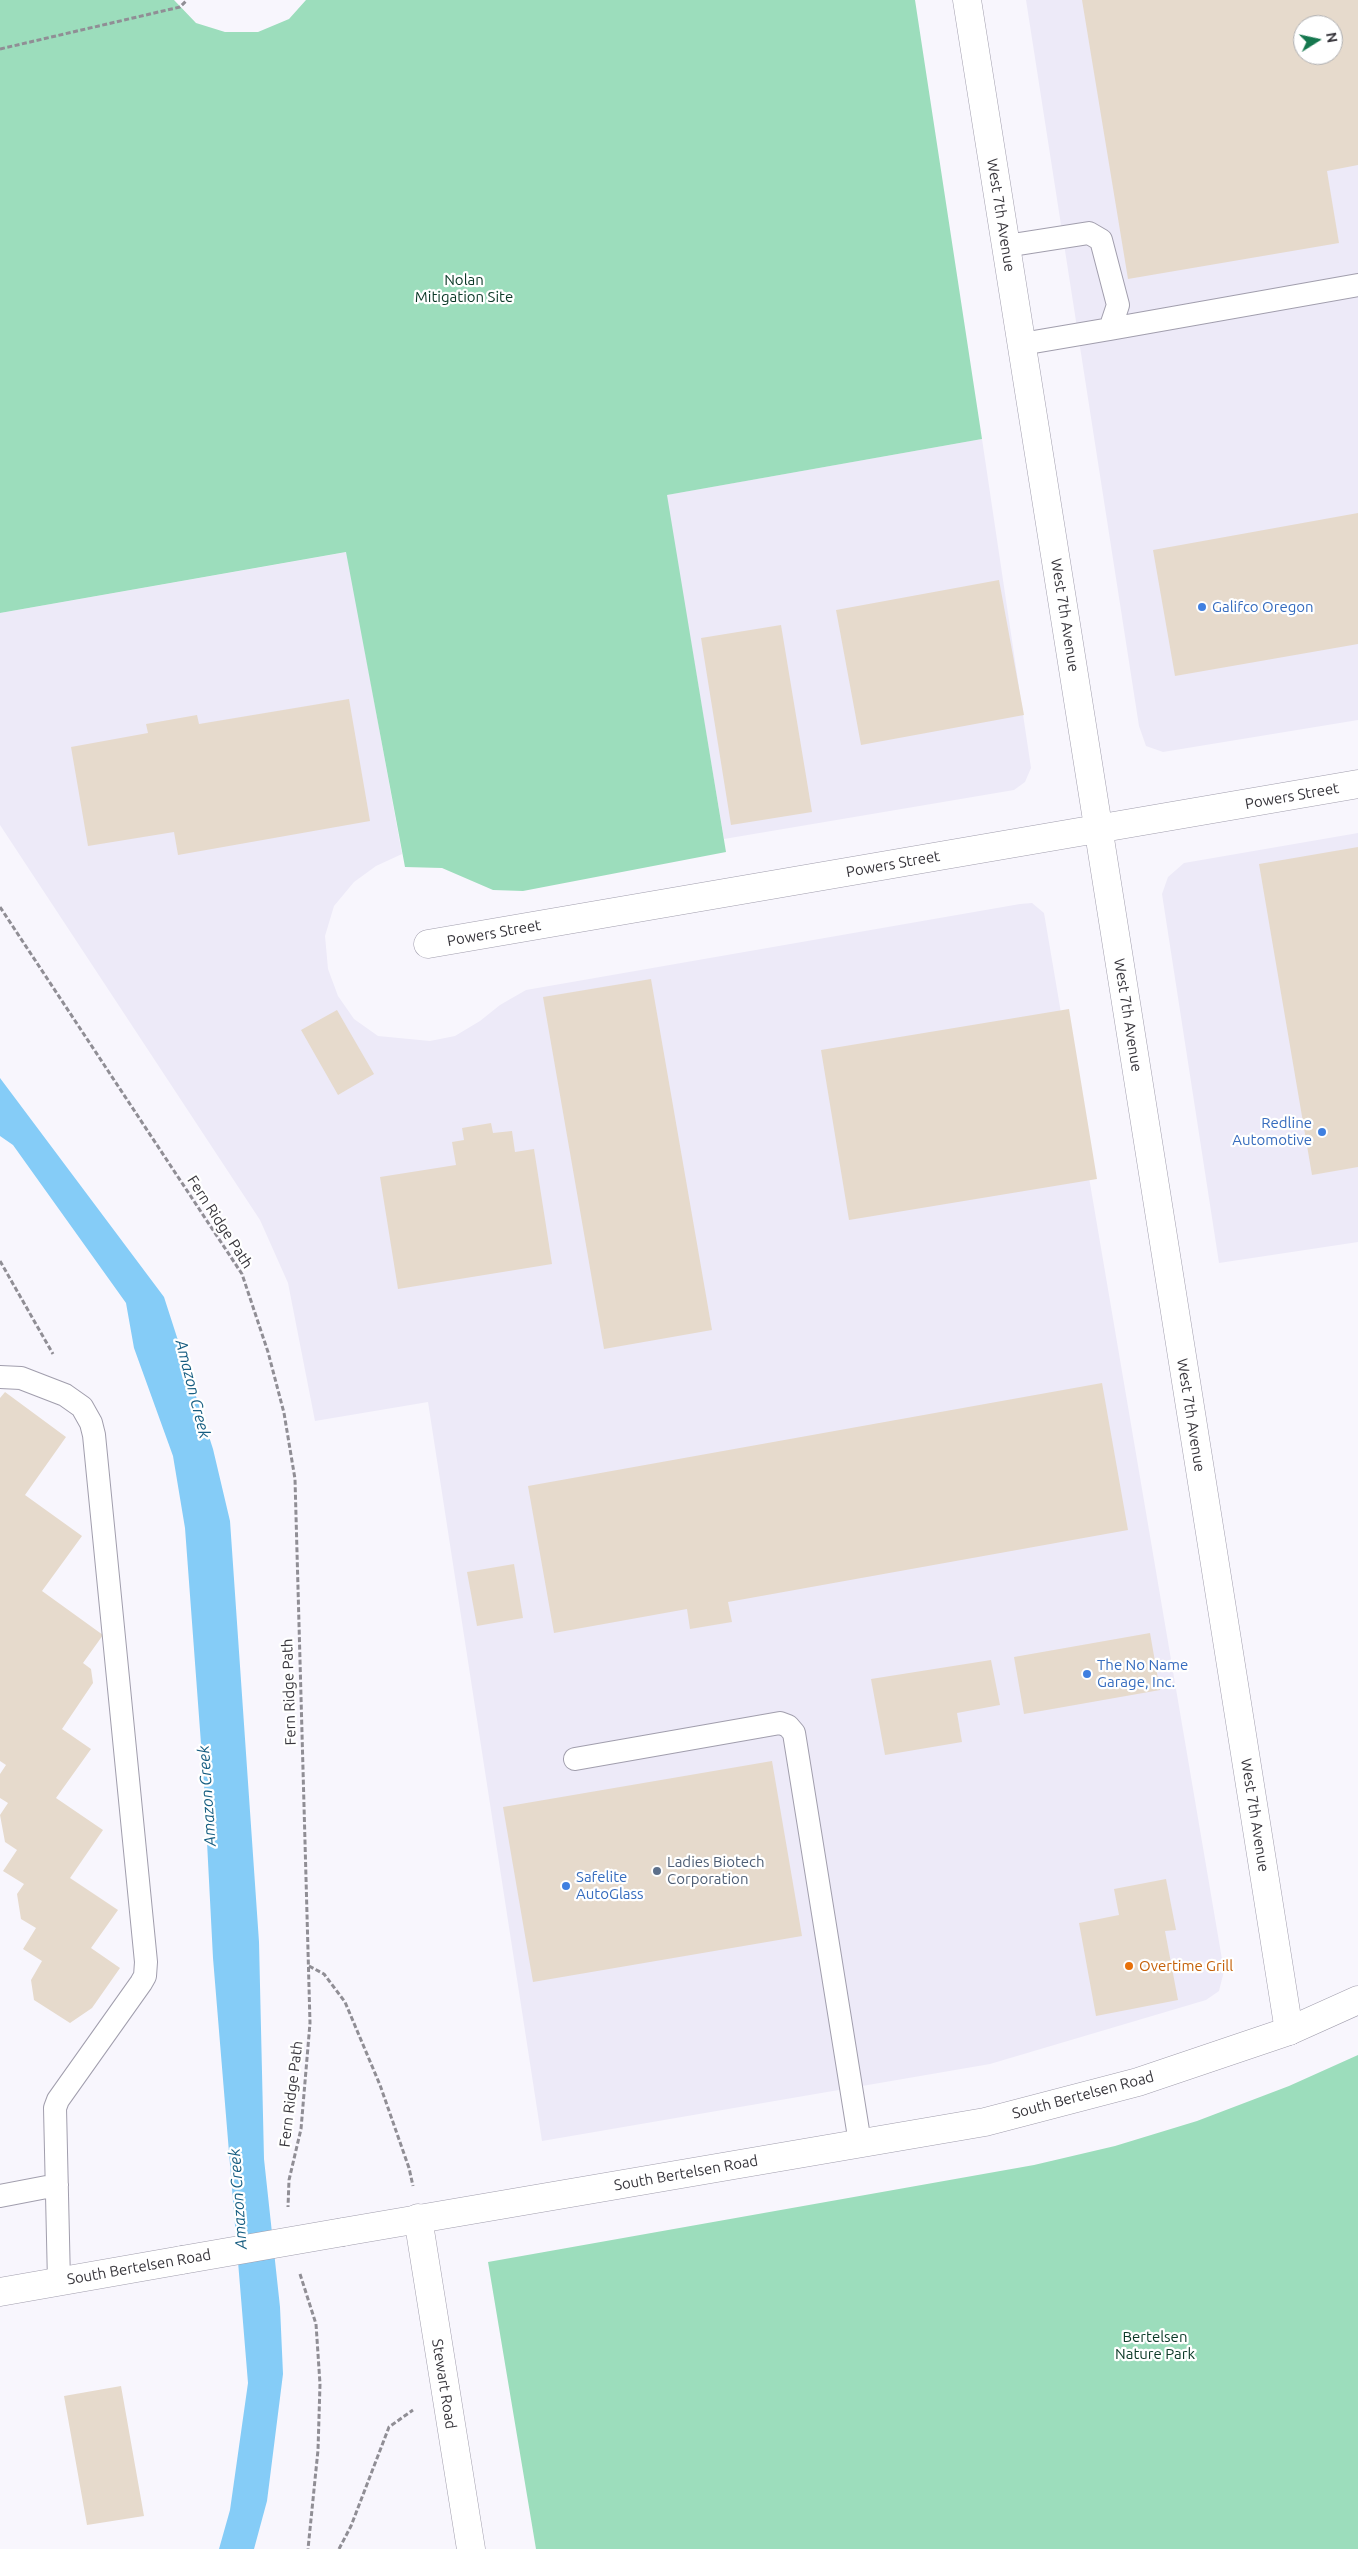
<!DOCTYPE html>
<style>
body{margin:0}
#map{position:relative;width:1358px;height:2549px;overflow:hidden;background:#f8f6fd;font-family:Ubuntu,sans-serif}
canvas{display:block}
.north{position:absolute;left:1293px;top:15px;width:50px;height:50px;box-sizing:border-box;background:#fff;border:1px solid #afafb1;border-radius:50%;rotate:80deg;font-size:14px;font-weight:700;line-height:20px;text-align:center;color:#38363c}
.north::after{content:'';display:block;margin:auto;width:18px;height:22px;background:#15774e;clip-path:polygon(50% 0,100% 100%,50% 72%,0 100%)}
</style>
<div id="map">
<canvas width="1358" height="2549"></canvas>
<div class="north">N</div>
</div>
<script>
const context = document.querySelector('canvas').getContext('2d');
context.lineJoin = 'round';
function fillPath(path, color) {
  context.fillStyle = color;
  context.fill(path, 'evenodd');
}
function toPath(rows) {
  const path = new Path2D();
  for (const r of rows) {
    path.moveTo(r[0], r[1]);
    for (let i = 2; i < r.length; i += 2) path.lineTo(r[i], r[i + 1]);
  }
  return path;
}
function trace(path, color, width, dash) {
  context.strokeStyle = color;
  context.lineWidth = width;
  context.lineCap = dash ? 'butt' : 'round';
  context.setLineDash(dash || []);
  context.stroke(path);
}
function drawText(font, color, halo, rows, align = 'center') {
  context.font = font + ' Ubuntu,sans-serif';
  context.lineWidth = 4.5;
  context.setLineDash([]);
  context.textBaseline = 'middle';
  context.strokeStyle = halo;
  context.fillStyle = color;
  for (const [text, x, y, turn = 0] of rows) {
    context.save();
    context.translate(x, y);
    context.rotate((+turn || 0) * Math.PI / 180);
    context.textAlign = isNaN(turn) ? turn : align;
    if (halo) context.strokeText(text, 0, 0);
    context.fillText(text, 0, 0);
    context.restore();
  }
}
fillPath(toPath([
 [1026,0,1358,0,1358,720,1163,752,1146,746,1139,726],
 [1303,25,1333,25,1333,55,1303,55],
 [982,439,1031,768,1025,782,1014,790,724,839,666,495],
 [347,552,402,854,376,866,354,882,334,906,325,936,328,969,338,996,354,1019,378,1036,430,1041,455,1036,480,1021,500,1005,526,990,1020,904,1032,903,1044,913,1224,1971,1219,1991,1206,2000,990,2064,542,2141,428,1402,315,1421,288,1283,260,1220,0,825,0,613],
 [1358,833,1358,1242,1219,1263,1162,894,1168,877,1184,863]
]), '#edeaf8');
fillPath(toPath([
 [0,0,174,0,196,23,225,32,258,32,289,19,306,0,915,0,982,439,667,495,726,852,523,891,493,890,442,868,405,867,346,552,0,613],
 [1358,2055,1358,2549,536,2549,488,2262,1034,2165,1115,2146,1197,2121,1289,2086]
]), '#9cddbc');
fillPath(toPath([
 [0,1078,164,1297,213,1449,230,1521,259,1942,264,2159,280,2307,283,2374,267,2501,254,2549,219,2549,230,2510,248,2383,213,1958,204,1784,185,1528,173,1456,134,1348,126,1303,13,1145,0,1136]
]), '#85ccf7');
fillPath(toPath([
 [1082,0,1358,0,1358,165,1327,171,1339,243,1128,279],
 [1303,25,1333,25,1333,55,1303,55],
 [1358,513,1358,644,1175,676,1153,550],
 [999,580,1024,715,861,745,836,610],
 [781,625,812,812,731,825,701,638],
 [349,699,370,821,178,855,174,832,88,846,71,747,148,733,146,724,197,715,199,724],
 [1358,847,1358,1167,1312,1175,1259,864],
 [651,979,712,1330,604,1349,543,997],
 [1069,1009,1097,1179,849,1220,821,1050],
 [337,1010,374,1074,338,1095,301,1030],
 [491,1123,493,1133,512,1131,515,1152,534,1149,552,1264,398,1289,380,1177,456,1165,452,1142,464,1140,462,1128],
 [1102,1383,1128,1530,728,1602,732,1622,690,1629,687,1609,554,1633,528,1486],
 [5,1392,66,1437,25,1495,82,1536,42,1591,103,1635,83,1663,91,1669,93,1683,62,1729,91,1749,56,1798,103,1830,70,1878,118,1910,91,1948,120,1968,92,2008,70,2023,34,2000,31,1980,42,1961,23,1949,36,1928,21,1919,17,1894,24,1884,3,1871,17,1850,5,1842,0,1815,8,1803,0,1798,0,1774,6,1765,0,1761,0,1398],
 [514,1564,523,1618,477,1626,467,1572],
 [1150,1633,1160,1690,1024,1714,1014,1657],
 [991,1660,1000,1705,957,1713,962,1742,885,1755,871,1679],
 [772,1761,802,1936,533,1982,503,1807],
 [1166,1879,1176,1930,1165,1931,1178,2000,1096,2016,1079,1923,1119,1915,1114,1889],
 [121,2386,144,2516,87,2525,64,2396]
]), '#e6dacc');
const lane = toPath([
 [1006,246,1089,233,1101,240,1118,305,1110,329,1022,344],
 [1110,329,1358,285],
 [0,1377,21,1378,65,1395,82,1407,91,1423,94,1435,146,1962,145,1976,141,1983,58,2100,55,2108,59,2282],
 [575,1759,780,1723,788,1726,794,1733,860,2143],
 [0,2196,57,2185]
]);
const street = toPath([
 [967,0,1289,2031],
 [428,944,1358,784],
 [418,2218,471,2549]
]);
const secondary = toPath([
 [343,2232,985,2122,1138,2082,1289,2031,1358,2000],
 [0,2292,182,2260]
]);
trace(lane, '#a19ead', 24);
trace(street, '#a19ead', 29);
trace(secondary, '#a19ead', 29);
trace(toPath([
 [0,49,180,7,187,0],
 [0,907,242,1274,268,1352,284,1413,295,1479,310,2023,301,2129,289,2180,288,2207],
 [0,1261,53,1354],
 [309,1966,324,1974,345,2002,380,2085,409,2168,413,2186],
 [300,2274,316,2324,320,2384,318,2450,308,2549],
 [339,2549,351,2526,389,2427,413,2410]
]), '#908e95', 3, [5, 2.5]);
trace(lane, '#fff', 22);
trace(street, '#fff', 28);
trace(secondary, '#fff', 28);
const secondaryBridge = toPath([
 [182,2260,343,2232]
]);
trace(secondaryBridge, '#a19ead', 29, []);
trace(secondaryBridge, '#fff', 28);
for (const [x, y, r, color] of [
 [1202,607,5,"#3f7fe0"],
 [1322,1132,5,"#3f7fe0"],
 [1087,1674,5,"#3f7fe0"],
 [657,1871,5,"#5c6f8a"],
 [566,1886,5,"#3f7fe0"],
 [1129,1966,5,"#e8710a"]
]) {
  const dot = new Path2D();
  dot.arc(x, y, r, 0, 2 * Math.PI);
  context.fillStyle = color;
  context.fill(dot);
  trace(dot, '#fff', 2);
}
drawText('15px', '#38363c', '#fff', [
 ["West 7th Avenue",1001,215,81],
 ["West 7th Avenue",1065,615,81],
 ["Powers Street",1292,796,-10],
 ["Powers Street",893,864,-10],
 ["Powers Street",494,933,-10],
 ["West 7th Avenue",1128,1015,81],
 ["Fern Ridge Path",220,1222,57],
 ["West 7th Avenue",1191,1415,81],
 ["Fern Ridge Path",289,1692,-92],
 ["West 7th Avenue",1255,1815,81],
 ["Fern Ridge Path",291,2094,-83],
 ["South Bertelsen Road",1083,2095,-15],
 ["South Bertelsen Road",686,2173,-10],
 ["South Bertelsen Road",139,2267,-10],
 ["Stewart Road",444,2384,81]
]);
drawText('15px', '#0a3826', '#fff', [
 ["Nolan",464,280],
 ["Mitigation Site",464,297],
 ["Bertelsen",1155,2337],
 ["Nature Park",1155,2354]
]);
drawText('15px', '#366cbe', '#fff', [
 ["Galifco Oregon",1212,607],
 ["Redline",1312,1123,"right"],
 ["Automotive",1312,1140,"right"],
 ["The No Name",1097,1665],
 ["Garage, Inc.",1097,1682],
 ["Safelite",576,1877],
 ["AutoGlass",576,1894]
], 'left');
drawText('15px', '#4e5e75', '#fff', [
 ["Ladies Biotech",667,1862],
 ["Corporation",667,1879]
], 'left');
drawText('15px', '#c56008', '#fff', [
 ["Overtime Grill",1139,1966]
], 'left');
drawText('italic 16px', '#165d81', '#fff', [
 ["Amazon Creek",193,1389,76],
 ["Amazon Creek",207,1796,-94],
 ["Amazon Creek",238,2199,-94]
]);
</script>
